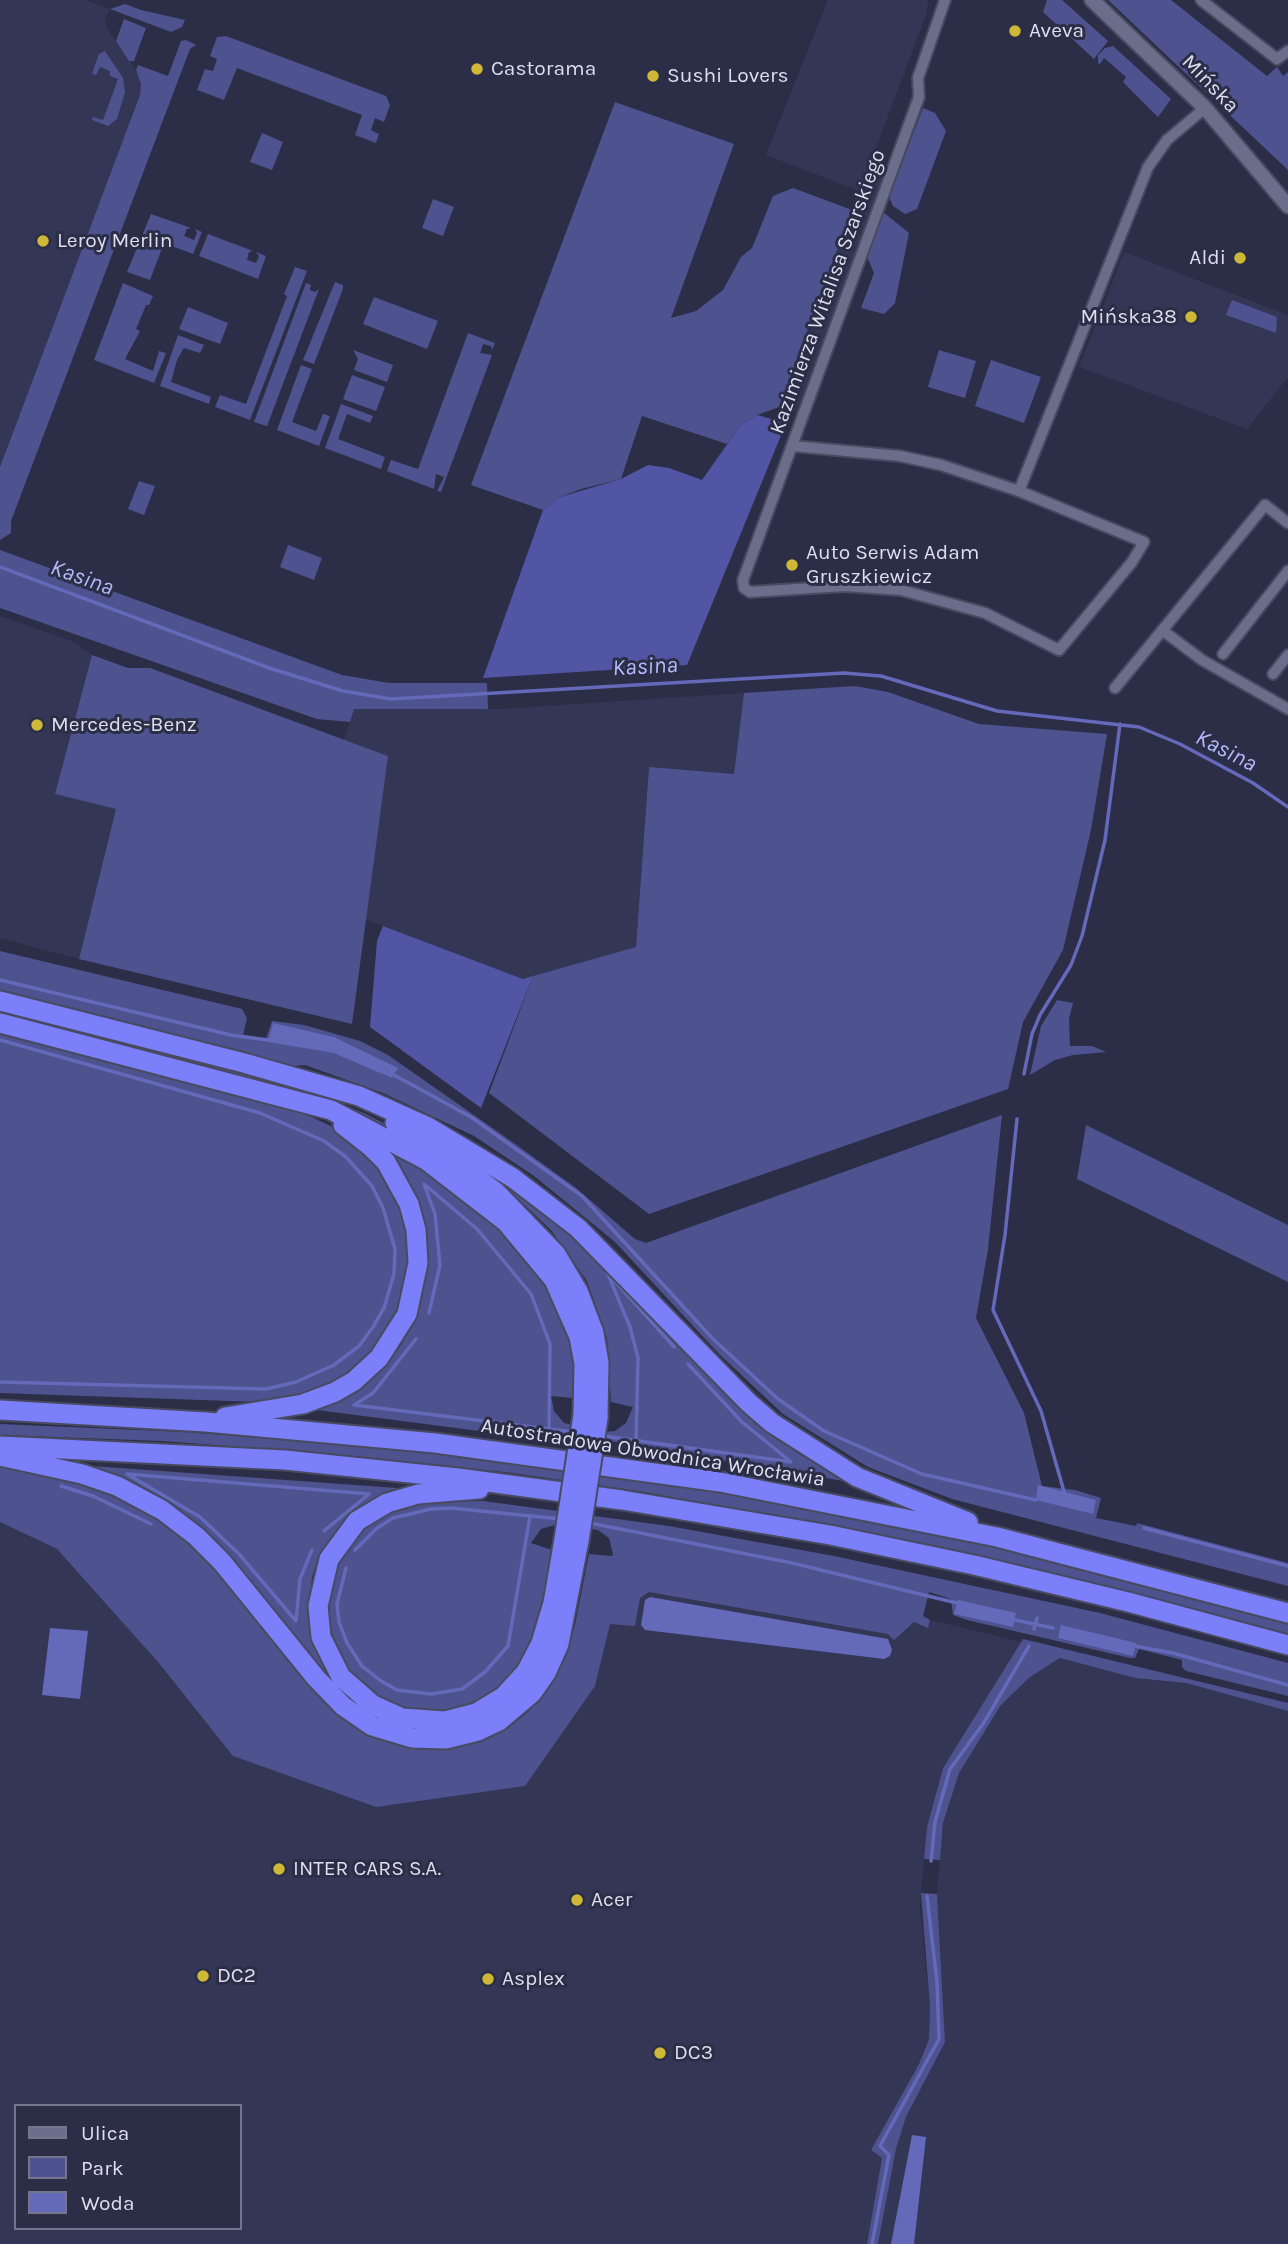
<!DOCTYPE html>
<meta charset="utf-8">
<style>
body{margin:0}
#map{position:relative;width:1288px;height:2244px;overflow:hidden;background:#2c2e47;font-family:Karla,sans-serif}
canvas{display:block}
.legend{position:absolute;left:14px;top:2104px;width:228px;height:126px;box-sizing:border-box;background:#2c2e47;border:2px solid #73758a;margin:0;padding:9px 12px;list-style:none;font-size:21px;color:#dddfef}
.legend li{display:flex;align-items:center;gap:14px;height:35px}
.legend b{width:35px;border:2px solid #73758a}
</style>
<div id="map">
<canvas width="1288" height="2244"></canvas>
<ul class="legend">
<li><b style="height:9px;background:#6a6e8a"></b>Ulica</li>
<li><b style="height:19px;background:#4e528f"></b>Park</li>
<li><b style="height:19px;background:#6469ba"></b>Woda</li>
</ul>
</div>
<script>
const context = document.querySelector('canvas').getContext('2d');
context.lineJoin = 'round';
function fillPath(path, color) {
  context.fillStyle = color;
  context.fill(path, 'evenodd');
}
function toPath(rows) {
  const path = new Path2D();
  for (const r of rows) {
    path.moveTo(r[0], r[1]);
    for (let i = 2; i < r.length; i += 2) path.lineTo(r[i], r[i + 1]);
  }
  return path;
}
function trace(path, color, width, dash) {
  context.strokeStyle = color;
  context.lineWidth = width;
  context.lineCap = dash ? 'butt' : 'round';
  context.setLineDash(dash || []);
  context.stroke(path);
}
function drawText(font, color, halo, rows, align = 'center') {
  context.font = font + ' Karla,sans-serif';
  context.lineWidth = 6;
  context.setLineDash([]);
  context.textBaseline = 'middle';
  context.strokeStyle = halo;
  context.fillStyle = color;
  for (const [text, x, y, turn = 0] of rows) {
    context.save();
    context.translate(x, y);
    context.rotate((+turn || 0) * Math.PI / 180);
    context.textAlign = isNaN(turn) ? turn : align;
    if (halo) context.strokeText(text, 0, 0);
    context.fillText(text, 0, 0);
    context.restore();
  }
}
fillPath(toPath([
 [0,0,85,0,110,9,105,18,106,27,138,73,141,84,140,95,119,151,0,467],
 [828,0,928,0,927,12,873,156,888,165,796,412,779,407,859,191,766,155],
 [1124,252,1288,315,1288,377,1247,429,1079,367],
 [0,616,74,642,92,655,56,793,116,809,79,959,0,938],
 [744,693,734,774,649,768,636,947,523,979,365,919,388,756,344,740,354,709,501,709],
 [0,1522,57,1549,158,1662,233,1755,376,1807,595,1686,624,1562,926,1619,1022,1642,943,1768,927,1827,920,1906,930,2006,929,2039,919,2064,871,2151,882,2158,867,2244,0,2244],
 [16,2106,240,2106,240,2228,16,2228],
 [1060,1658,1135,1678,1186,1683,1288,1711,1288,2244,878,2244,896,2149,906,2117,945,2042,937,1894,943,1823,959,1773,1001,1705,1030,1677]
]), '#333655');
fillPath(toPath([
 [1047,0,1062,0,1108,41,1094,59,1043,12],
 [1108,0,1171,0,1267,76,1277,67,1283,76,1288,72,1288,170],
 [125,4,141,10,185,20,182,27,171,32,110,9],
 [124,19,146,28,134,61,129,61,116,41],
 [226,36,386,96,390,105,384,122,375,118,371,130,379,134,376,143,355,135,362,115,237,68,224,100,197,90,205,69,213,71,217,59,210,56,217,37],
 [186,40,196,45,190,49,11,521,11,533,0,540,0,467,140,95,141,84,136,70,138,65,168,76,181,41],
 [1113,46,1171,99,1158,117,1123,82,1126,77,1104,58,1100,64,1098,63,1098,55,1105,48],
 [105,51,123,78,125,92,117,119,108,126,92,120,93,117,103,120,118,79,110,76,110,71,100,67,96,75,92,74,99,54],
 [615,102,734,144,671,318,696,311,723,290,741,257,752,248,773,196,793,188,852,210,779,407,757,415,740,426,727,444,642,416,621,479,581,489,560,497,543,510,471,485],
 [923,108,935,113,946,131,917,209,905,214,893,206,889,197],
 [262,133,283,142,272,170,250,162],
 [433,199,454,207,443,236,422,228],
 [883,212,909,233,895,303,884,314,861,308,874,273,867,256],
 [151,214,191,228,187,229,184,236,194,240,197,233,195,229,202,232,193,254,164,243,150,280,127,272],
 [208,234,253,251,249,252,247,260,256,263,259,256,256,252,266,256,258,279,199,256],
 [295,267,307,271,250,420,215,407,220,395,246,404,287,296,284,294],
 [335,282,343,285,343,289,314,364,303,360],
 [123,283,153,296,149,305,146,305,136,329,140,331,125,359,153,371,159,351,166,353,154,383,94,360],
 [306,283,311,285,310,290,315,292,319,289,267,426,254,422],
 [374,297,438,321,427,349,363,324],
 [1232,300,1277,317,1276,333,1226,315],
 [188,307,228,323,220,344,179,329],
 [468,333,495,343,492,350,491,346,483,344,480,353,492,355,441,492,437,491,444,477,436,474,434,489,387,471,391,460,418,469],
 [178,335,204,345,200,353,184,348,177,360,171,382,211,397,209,404,160,386],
 [353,350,393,365,387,382,354,370,358,359],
 [939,350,976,361,965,398,928,387],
 [991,360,1041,377,1024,423,975,406],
 [301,365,312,369,292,422,316,431,323,414,330,416,319,446,277,430],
 [352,375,385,387,376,411,343,399],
 [341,404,373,416,370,423,347,414,338,439,385,457,381,469,325,448],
 [139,481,155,486,144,515,128,509],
 [288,545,322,558,314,580,280,567],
 [0,550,342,675,389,683,487,683,488,709,354,709,350,722,317,719,0,608],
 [92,655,128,668,150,668,388,756,352,1024,79,959,116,809,55,794],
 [855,686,888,692,979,724,1107,734,1091,830,1063,950,1023,1022,1008,1089,649,1214,489,1093,533,976,636,947,649,767,734,774,744,693],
 [0,951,242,1009,247,1018,243,1035,266,1039,272,1021,304,1025,360,1041,388,1055,518,1146,576,1188,635,1239,646,1243,1002,1115,988,1249,976,1318,1024,1413,1042,1486,1075,1490,1101,1498,1096,1518,1136,1526,1137,1523,1288,1563,1288,1586,952,1499,868,1467,783,1414,719,1354,615,1242,534,1176,474,1136,383,1093,305,1065,294,1066,0,991],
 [1057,1000,1073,1003,1069,1019,1070,1046,1092,1046,1106,1052,1073,1055,1055,1060,1030,1075,1041,1026],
 [0,1008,282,1080,366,1114,400,1132,557,1274,405,1142,0,1016],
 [0,1034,303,1113,335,1128,374,1161,400,1205,408,1233,409,1260,398,1313,379,1344,354,1370,336,1382,307,1395,259,1402,0,1393],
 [1086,1125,1288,1225,1288,1282,1077,1179],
 [387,1150,426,1169,494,1222,542,1276,570,1332,577,1377,573,1398,551,1396,554,1411,564,1423,605,1432,615,1431,626,1423,633,1407,611,1402,607,1338,587,1281,551,1230,497,1179,556,1218,758,1423,799,1454,849,1482,604,1440,603,1447,317,1410,342,1400,382,1368,402,1344,418,1309,427,1260,423,1218,410,1184],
 [0,1424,185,1432,367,1446,559,1468,701,1489,935,1534,1040,1558,1288,1623,1288,1634,1120,1589,939,1547,645,1492,513,1473,334,1454,162,1441,0,1435],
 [0,1466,101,1488,160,1519,221,1573,309,1681,308,1685,336,1713,368,1735,410,1748,439,1750,473,1744,505,1730,527,1713,545,1693,564,1659,575,1625,589,1554,612,1556,613,1554,609,1538,598,1530,558,1524,541,1529,531,1543,552,1550,550,1561,553,1562,536,1636,520,1666,497,1691,474,1704,449,1712,401,1708,384,1701,359,1684,342,1663,330,1636,326,1610,336,1564,357,1533,381,1515,419,1502,483,1501,669,1526,834,1556,1100,1613,1288,1663,1288,1696,1186,1671,1182,1667,1182,1660,1139,1649,1135,1658,1130,1658,967,1620,953,1615,951,1599,929,1592,923,1616,930,1620,928,1628,914,1622,894,1640,888,1634,649,1592,640,1598,635,1626,610,1624,595,1686,525,1786,376,1807,233,1756,158,1662,57,1549,0,1522],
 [92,1466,397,1488,352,1513,321,1553,312,1577,309,1608,313,1640,321,1658,389,1719,509,1706,382,1722,338,1692,228,1555,151,1494],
 [1023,1639,1288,1703,1288,1711,1186,1683,1135,1678,1060,1658,1030,1677,1001,1705,959,1773,943,1823,940,1860,924,1859,927,1827,943,1768],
 [921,1893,937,1894,945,2042,906,2117,896,2149,878,2244,867,2244,882,2158,871,2150,919,2064,929,2039,930,2006]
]), '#4e528f');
fillPath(toPath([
 [757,415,786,423,687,665,483,678,543,510,560,497,621,479,648,465,669,468,702,480,740,426],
 [383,926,523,979,533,976,481,1108,370,1027,377,941]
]), '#5255a4');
fillPath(toPath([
 [273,1023,334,1037,398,1068,392,1078,334,1053,268,1042],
 [1038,1485,1096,1500,1093,1514,1036,1500],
 [650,1597,888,1639,892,1650,890,1656,884,1659,645,1630,641,1625,645,1600],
 [958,1600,1016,1613,1013,1627,954,1614],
 [1061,1625,1136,1643,1133,1656,1058,1638],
 [50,1628,88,1631,80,1699,42,1695],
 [912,2135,926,2137,914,2244,891,2244]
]), '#6469ba');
trace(toPath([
 [0,567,272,669,343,691,391,699,844,673,881,676,997,711,1139,727,1180,744,1253,783,1288,807],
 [0,980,231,1035,268,1040],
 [0,1040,260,1113,324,1141,346,1157,372,1186,383,1208,395,1249,394,1274,384,1308,373,1327,359,1346,334,1365,296,1382,266,1389,0,1382],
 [1024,1074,1032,1034,1040,1015,1071,965,1082,936,1105,840,1120,724],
 [394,1075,471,1117,582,1196,713,1339,778,1399,824,1431,922,1474,1036,1500],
 [1017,1119,1005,1235,993,1310,1041,1411,1065,1495],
 [416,1339,373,1393,354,1405,549,1429,550,1344,531,1294,477,1229,424,1184,435,1214,440,1265,429,1313],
 [549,1429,574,1432],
 [603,1436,791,1462,742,1422,688,1364],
 [636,1441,638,1358,630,1327,607,1272,674,1347],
 [61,1486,93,1496,151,1524],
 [590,1523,792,1563,957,1603],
 [1144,1528,1288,1566],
 [312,1550,300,1579,296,1621,239,1554,200,1517,127,1474,369,1494,324,1531],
 [355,1550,377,1528,393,1518,431,1509,451,1508,561,1519],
 [346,1568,337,1604,339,1622,347,1643,362,1666,381,1681,397,1690,431,1694,462,1689,485,1672,508,1646,530,1516],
 [1015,1620,1053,1628],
 [1034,1629,1037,1618],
 [1135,1646,1173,1653,1288,1685],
 [931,1861,935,1822,950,1769,983,1724,1029,1646],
 [872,2244,889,2155,880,2146,939,2039,937,1982,927,1896]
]), '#6469ba', 3.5);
const street = toPath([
 [1201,0,1277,59,1288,51],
 [793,446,900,456,941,465,1019,491,1144,542,1132,562,1059,650,985,613,901,590,844,586,750,592,744,588,743,580,919,97,918,78,945,0],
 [1019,491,1148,167,1167,140,1205,108],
 [1162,630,1202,660,1288,709],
 [1223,654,1288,571],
 [1273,674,1288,655],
 [1115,688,1265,505,1288,523]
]);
const secondary = toPath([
 [1092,0,1205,108,1288,206]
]);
const highway = toPath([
 [0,1001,244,1063,359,1096,428,1127,513,1178,578,1228,749,1403,772,1423,857,1477,968,1522],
 [0,1023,331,1110,426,1160,506,1222,554,1280,579,1337,584,1364,583,1415],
 [395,1123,445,1154,496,1192,556,1254,578,1291,594,1333,599,1363,598,1418],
 [0,1410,206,1422,435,1443,720,1482,997,1537,1288,1613],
 [225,1417,303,1404,335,1392,354,1381,379,1358,407,1314,418,1263,416,1230,409,1204,386,1162,371,1147,343,1125],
 [0,1446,285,1460,458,1478,622,1500,830,1535,974,1565,1128,1602,1288,1645],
 [0,1456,82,1474,117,1486,162,1510,196,1536,222,1562,316,1678,343,1706,372,1726,412,1738,446,1739,478,1731,499,1721,532,1693,546,1673,559,1644,579,1541],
 [479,1489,418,1494,387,1503,357,1521,329,1559,318,1606,321,1637,341,1677,373,1705,402,1718,445,1721,476,1713,504,1696,526,1672,541,1643,553,1603,564,1539]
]);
trace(street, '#484a5f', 14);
trace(secondary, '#484a5f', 18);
trace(highway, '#484a5f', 23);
trace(street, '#6a6e8a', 10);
trace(secondary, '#6a6e8a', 14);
trace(highway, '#7b7ff9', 19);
const highwayBridge = toPath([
 [564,1539,583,1415],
 [579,1541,598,1418]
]);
trace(highwayBridge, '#484a5f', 23, []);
trace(highwayBridge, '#7b7ff9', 19);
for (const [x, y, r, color] of [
 [1015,31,7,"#cfb837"],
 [477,69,7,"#cfb837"],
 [653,76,7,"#cfb837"],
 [43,241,7,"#cfb837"],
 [1240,258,7,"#cfb837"],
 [1191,317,7,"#cfb837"],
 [792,565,7,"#cfb837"],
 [37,725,7,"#cfb837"],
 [279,1869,7,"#cfb837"],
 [577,1900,7,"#cfb837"],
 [203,1976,7,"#cfb837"],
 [488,1979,7,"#cfb837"],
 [660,2053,7,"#cfb837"]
]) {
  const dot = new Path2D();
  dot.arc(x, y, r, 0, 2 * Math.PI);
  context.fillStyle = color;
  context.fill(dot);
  trace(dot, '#2c2e47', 2.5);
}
drawText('21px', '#dddfef', '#2c2e47', [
 ["Aveva",1029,31],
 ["Castorama",491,69],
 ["Sushi Lovers",667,76],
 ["Leroy Merlin",57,241],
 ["Aldi",1226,258,"right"],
 ["Mińska38",1177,317,"right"],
 ["Auto Serwis Adam",806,553],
 ["Gruszkiewicz",806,577],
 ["Mercedes-Benz",51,725],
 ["INTER CARS S.A.",293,1869],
 ["Acer",591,1900],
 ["DC2",217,1976],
 ["Asplex",502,1979],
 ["DC3",674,2053]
], 'left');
drawText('21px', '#dddfef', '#2c2e47', [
 ["Mińska",1210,84,46],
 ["Kazimierza Witalisa Szarskiego",828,292,-70],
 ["Autostradowa Obwodnica Wrocławia",653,1453,9]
]);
drawText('italic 23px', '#b3bbfc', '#2c2e47', [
 ["Kasina",82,578,20],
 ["Kasina",645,667,-3],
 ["Kasina",1226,751,27]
]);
</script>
